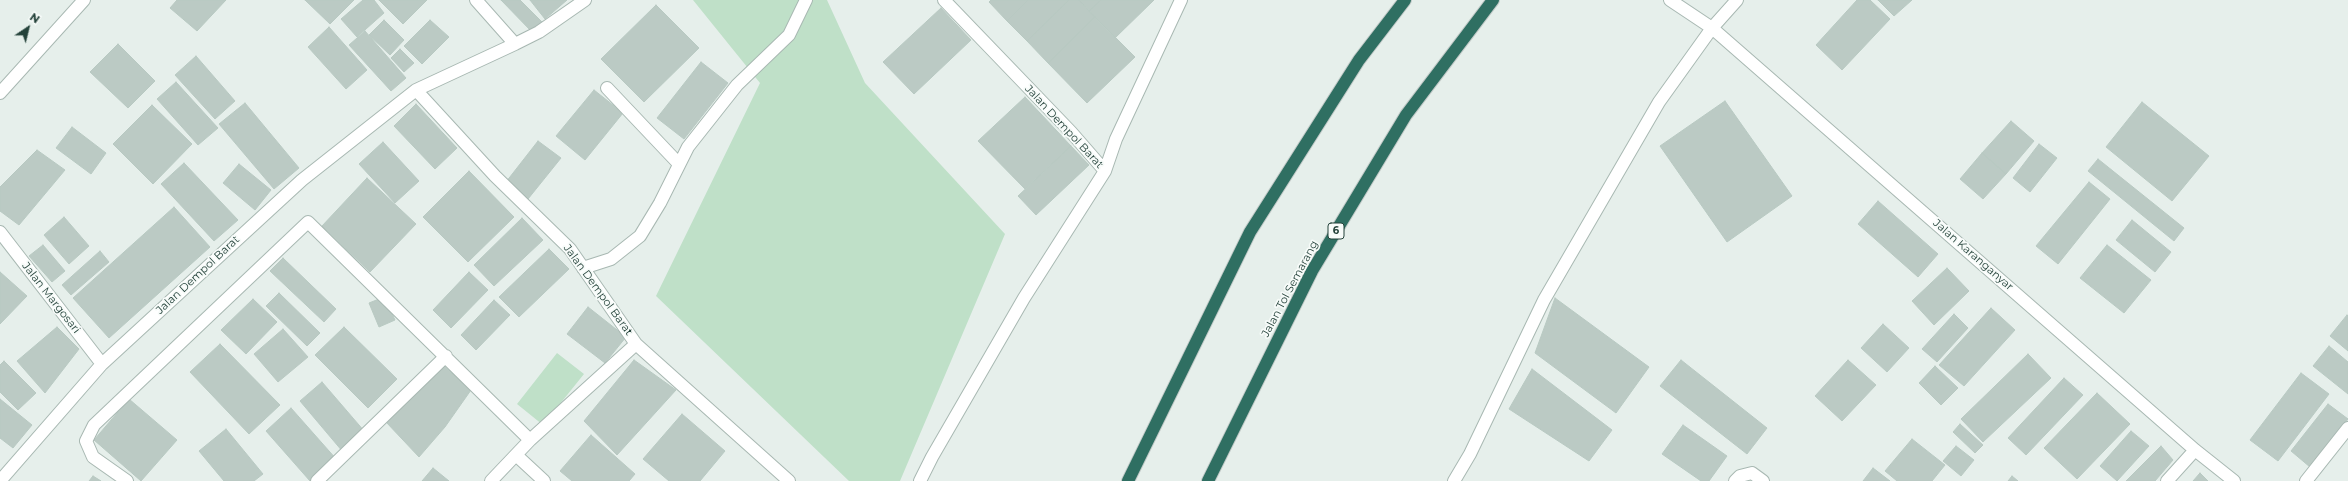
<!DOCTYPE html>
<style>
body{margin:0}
#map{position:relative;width:2348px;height:481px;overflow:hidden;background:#e6efeb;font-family:Montserrat,sans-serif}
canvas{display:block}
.north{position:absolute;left:8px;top:8px;width:40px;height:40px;-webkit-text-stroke:3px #f7fbf9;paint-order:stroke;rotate:35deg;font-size:11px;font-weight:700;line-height:16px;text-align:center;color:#24423a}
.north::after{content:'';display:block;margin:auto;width:14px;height:18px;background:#24423a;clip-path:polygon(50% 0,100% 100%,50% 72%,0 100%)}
</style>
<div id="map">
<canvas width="2348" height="481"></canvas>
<div class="north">N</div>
</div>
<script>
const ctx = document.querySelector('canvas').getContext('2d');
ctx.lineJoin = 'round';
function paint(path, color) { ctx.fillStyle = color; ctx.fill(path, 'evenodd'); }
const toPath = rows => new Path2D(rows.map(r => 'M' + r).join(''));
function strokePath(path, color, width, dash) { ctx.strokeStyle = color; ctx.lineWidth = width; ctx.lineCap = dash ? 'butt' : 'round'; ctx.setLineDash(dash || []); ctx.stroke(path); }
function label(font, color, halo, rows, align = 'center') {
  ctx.font = font + ' Montserrat,sans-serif'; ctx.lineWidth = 3.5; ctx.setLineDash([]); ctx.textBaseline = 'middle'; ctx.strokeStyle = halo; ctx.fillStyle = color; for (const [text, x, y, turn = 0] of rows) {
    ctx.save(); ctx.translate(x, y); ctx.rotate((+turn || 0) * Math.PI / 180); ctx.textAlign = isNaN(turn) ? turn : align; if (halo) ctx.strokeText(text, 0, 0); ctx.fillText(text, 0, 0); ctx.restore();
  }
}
paint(toPath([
 [693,0,827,0,865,83,1005,234,900,481,849,481,656,296,760,83],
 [557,353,584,374,543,425,517,404]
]), '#bfe0c8');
const building = toPath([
 [177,0,226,0,197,31,170,8,177,0],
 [305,0,354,0,330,24,305,0],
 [363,0,374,0,384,13,357,37,341,19,363,0],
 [379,0,427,0,403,24,379,0],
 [501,0,520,0,542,22,532,32,501,0],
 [530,0,567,0,545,19,530,0],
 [991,0,1028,0,1007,21,989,2,991,0],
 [1028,0,1069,0,1027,41,1007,21,1028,0],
 [1069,0,1079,0,1095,17,1048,63,1027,41,1069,0],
 [1079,0,1101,0,1089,11,1079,0],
 [1101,0,1154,0,1115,38,1089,11,1101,0],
 [1857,0,1870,0,1890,19,1842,70,1816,45,1857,0],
 [1878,0,1912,0,1894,16,1878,0],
 [656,5,699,48,644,102,601,59,656,5],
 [941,8,971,40,914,94,883,62,941,8],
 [1095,17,1135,57,1087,103,1048,63,1095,17],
 [384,20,404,40,390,55,369,35,384,20],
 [430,20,449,37,422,64,404,46,430,20],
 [329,27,367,70,346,89,308,47,329,27],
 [365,31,406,78,391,91,349,45,365,31],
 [118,44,155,81,128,108,90,72,118,44],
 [400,49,414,63,404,72,391,58,400,49],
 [196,56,235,101,215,119,175,75,196,56],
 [701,62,728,83,684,139,657,118,701,62],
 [176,82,218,128,198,145,157,99,176,82],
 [594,90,623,113,585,160,556,136,594,90],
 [1025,97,1071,146,1025,189,978,141,1025,97],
 [1725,101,1792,196,1727,242,1660,146,1725,101],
 [2142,102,2209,156,2172,201,2106,147,2142,102],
 [245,103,299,168,274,189,219,124,245,103],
 [416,104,457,148,435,169,394,126,416,104],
 [152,105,192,144,153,184,113,144,152,105],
 [2011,121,2034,141,2006,174,1982,153,2011,121],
 [72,127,106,153,91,174,56,148,72,127],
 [538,141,561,158,528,199,506,182,538,141],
 [383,142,419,181,395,203,359,164,383,142],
 [2039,144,2057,158,2030,192,2013,178,2039,144],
 [1071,146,1089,165,1036,215,1018,196,1071,146],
 [37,150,65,170,19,225,0,211,0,187,37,150],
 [1982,153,2006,174,1983,199,1960,179,1982,153],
 [2098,159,2184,228,2174,241,2088,171,2098,159],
 [184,163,238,220,214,241,161,184,184,163],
 [239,164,271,190,255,210,223,183,239,164],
 [469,171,514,217,468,262,423,217,469,171],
 [367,178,416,224,370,272,322,226,367,178],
 [2089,182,2110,199,2058,264,2036,246,2089,182],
 [1878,201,1938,254,1918,277,1858,224,1878,201],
 [174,207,210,247,109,338,73,298,174,207],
 [64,217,89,246,69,264,44,235,64,217],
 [522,218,543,240,494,286,474,265,522,218],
 [2132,220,2171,252,2155,272,2116,240,2132,220],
 [43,245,65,271,52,282,29,256,43,245],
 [2107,245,2151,280,2124,313,2080,278,2107,245],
 [549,249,569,269,519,317,499,297,549,249],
 [100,251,109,262,71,295,62,285,100,251],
 [283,258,336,309,324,322,270,271,283,258],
 [1947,268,1969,291,1934,325,1912,301,1947,268],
 [0,272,27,296,0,324,0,272],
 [469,272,488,290,451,328,433,310,469,272],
 [279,293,320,333,307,346,266,306,279,293],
 [384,297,395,320,379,327,369,303,384,297],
 [1555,298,1649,367,1616,413,1535,353,1555,298],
 [253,299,277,322,246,354,221,330,253,299],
 [494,300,510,315,476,350,461,335,494,300],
 [588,307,626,337,605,363,567,334,588,307],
 [1991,308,2015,330,1964,386,1939,365,1991,308],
 [1954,314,1968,328,1937,362,1922,349,1954,314],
 [2347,315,2348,316,2348,351,2330,336,2347,315],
 [1883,324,1909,348,1887,372,1861,348,1883,324],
 [57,327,79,349,45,393,17,361,57,327],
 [344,327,397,379,368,408,315,355,344,327],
 [283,329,308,357,278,382,254,354,283,329],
 [220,344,280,405,249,434,190,372,220,344],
 [2329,346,2348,362,2348,394,2313,366,2329,346],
 [2028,354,2051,378,1983,442,1961,419,2028,354],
 [634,360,676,390,617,455,584,421,634,360],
 [1681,360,1767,428,1747,454,1660,386,1681,360],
 [1848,360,1876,385,1842,421,1815,396,1848,360],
 [4,361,36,393,18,410,0,392,0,365,4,361],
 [444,366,471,390,445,427,419,457,386,422,444,366],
 [1935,366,1958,388,1941,405,1919,383,1935,366],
 [1532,369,1612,430,1589,461,1509,409,1532,369],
 [2301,373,2329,394,2278,461,2250,440,2301,373],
 [2064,378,2083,395,2026,455,2008,438,2064,378],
 [322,382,365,432,343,452,300,401,322,382],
 [2097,393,2130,424,2077,479,2044,448,2097,393],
 [0,399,32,425,13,448,0,438,0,399],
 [129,399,177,440,141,481,94,440,129,399],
 [2328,404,2348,419,2310,467,2291,451,2328,404],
 [291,408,337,460,313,481,310,481,266,431,291,408],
 [682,414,725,451,700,481,669,481,643,459,682,414],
 [1960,424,1983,445,1975,453,1953,432,1960,424],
 [1683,425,1727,456,1709,481,1701,481,1662,454,1683,425],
 [226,429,263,474,254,481,224,481,199,451,226,429],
 [2131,431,2149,446,2117,481,2100,466,2131,431],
 [591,435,635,474,629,481,572,481,560,471,591,435],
 [1912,439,1945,465,1932,481,1897,481,1885,471,1912,439],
 [1956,446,1974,460,1961,476,1943,461,1956,446],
 [2161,446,2173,460,2155,481,2126,481,2161,446],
 [433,468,449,481,422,481,433,468],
 [1873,468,1890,481,1863,481,1873,468],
 [2200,473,2208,481,2193,481,2200,473],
 [93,476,101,481,89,481,93,476],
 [2012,476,2018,481,2008,481,2012,476]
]);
paint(building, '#bbcac4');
strokePath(building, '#b8c9c2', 1);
const street = toPath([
 [944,0,1071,132,1105,171,1116,139,1181,0],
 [1670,0,1712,28,2195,450,2234,481],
 [515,44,539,32,585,0],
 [607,88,679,164],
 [416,90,495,176,570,249,636,344,789,481],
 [0,93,84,0],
 [0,232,102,364],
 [583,268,611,259,640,236,660,203,688,147,737,85,789,35,806,0],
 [516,455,544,481],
 [0,481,102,364,302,180,416,90,515,44,476,0],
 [127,481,93,457,86,441,94,425,308,222,530,440],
 [317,481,446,356],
 [491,481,530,440,636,344],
 [920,481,932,457,1024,298,1105,171],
 [1454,481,1470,454,1544,300,1659,102,1712,28,1737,0],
 [1735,481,1740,476,1752,473,1763,481],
 [2167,481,2195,450],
 [2306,481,2348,428]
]);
const highway = toPath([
 [1128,481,1250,232,1359,60,1405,0],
 [1208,481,1312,271,1406,115,1493,0]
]);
strokePath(street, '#a8b8b2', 14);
strokePath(highway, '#c2cac8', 14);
strokePath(street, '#fff', 12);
strokePath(highway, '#2f6f62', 12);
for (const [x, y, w] of [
 [1336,231,16]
]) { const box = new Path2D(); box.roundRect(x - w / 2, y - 8, w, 16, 3); ctx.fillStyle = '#f7fbf9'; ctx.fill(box); strokePath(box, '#24423a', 1); }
label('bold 10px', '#24423a', null, [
 ["6",1336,231]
]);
label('11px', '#24423a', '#f7fbf9', [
 ["Jalan Dempol Barat",1064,127,47],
 ["Jalan Karanganyar",1973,255,41],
 ["Jalan Dempol Barat",198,275,-43],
 ["Jalan Tol Semarang",1290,289,-62],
 ["Jalan Dempol Barat",598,290,54],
 ["Jalan Margosari",51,298,52]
]);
</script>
